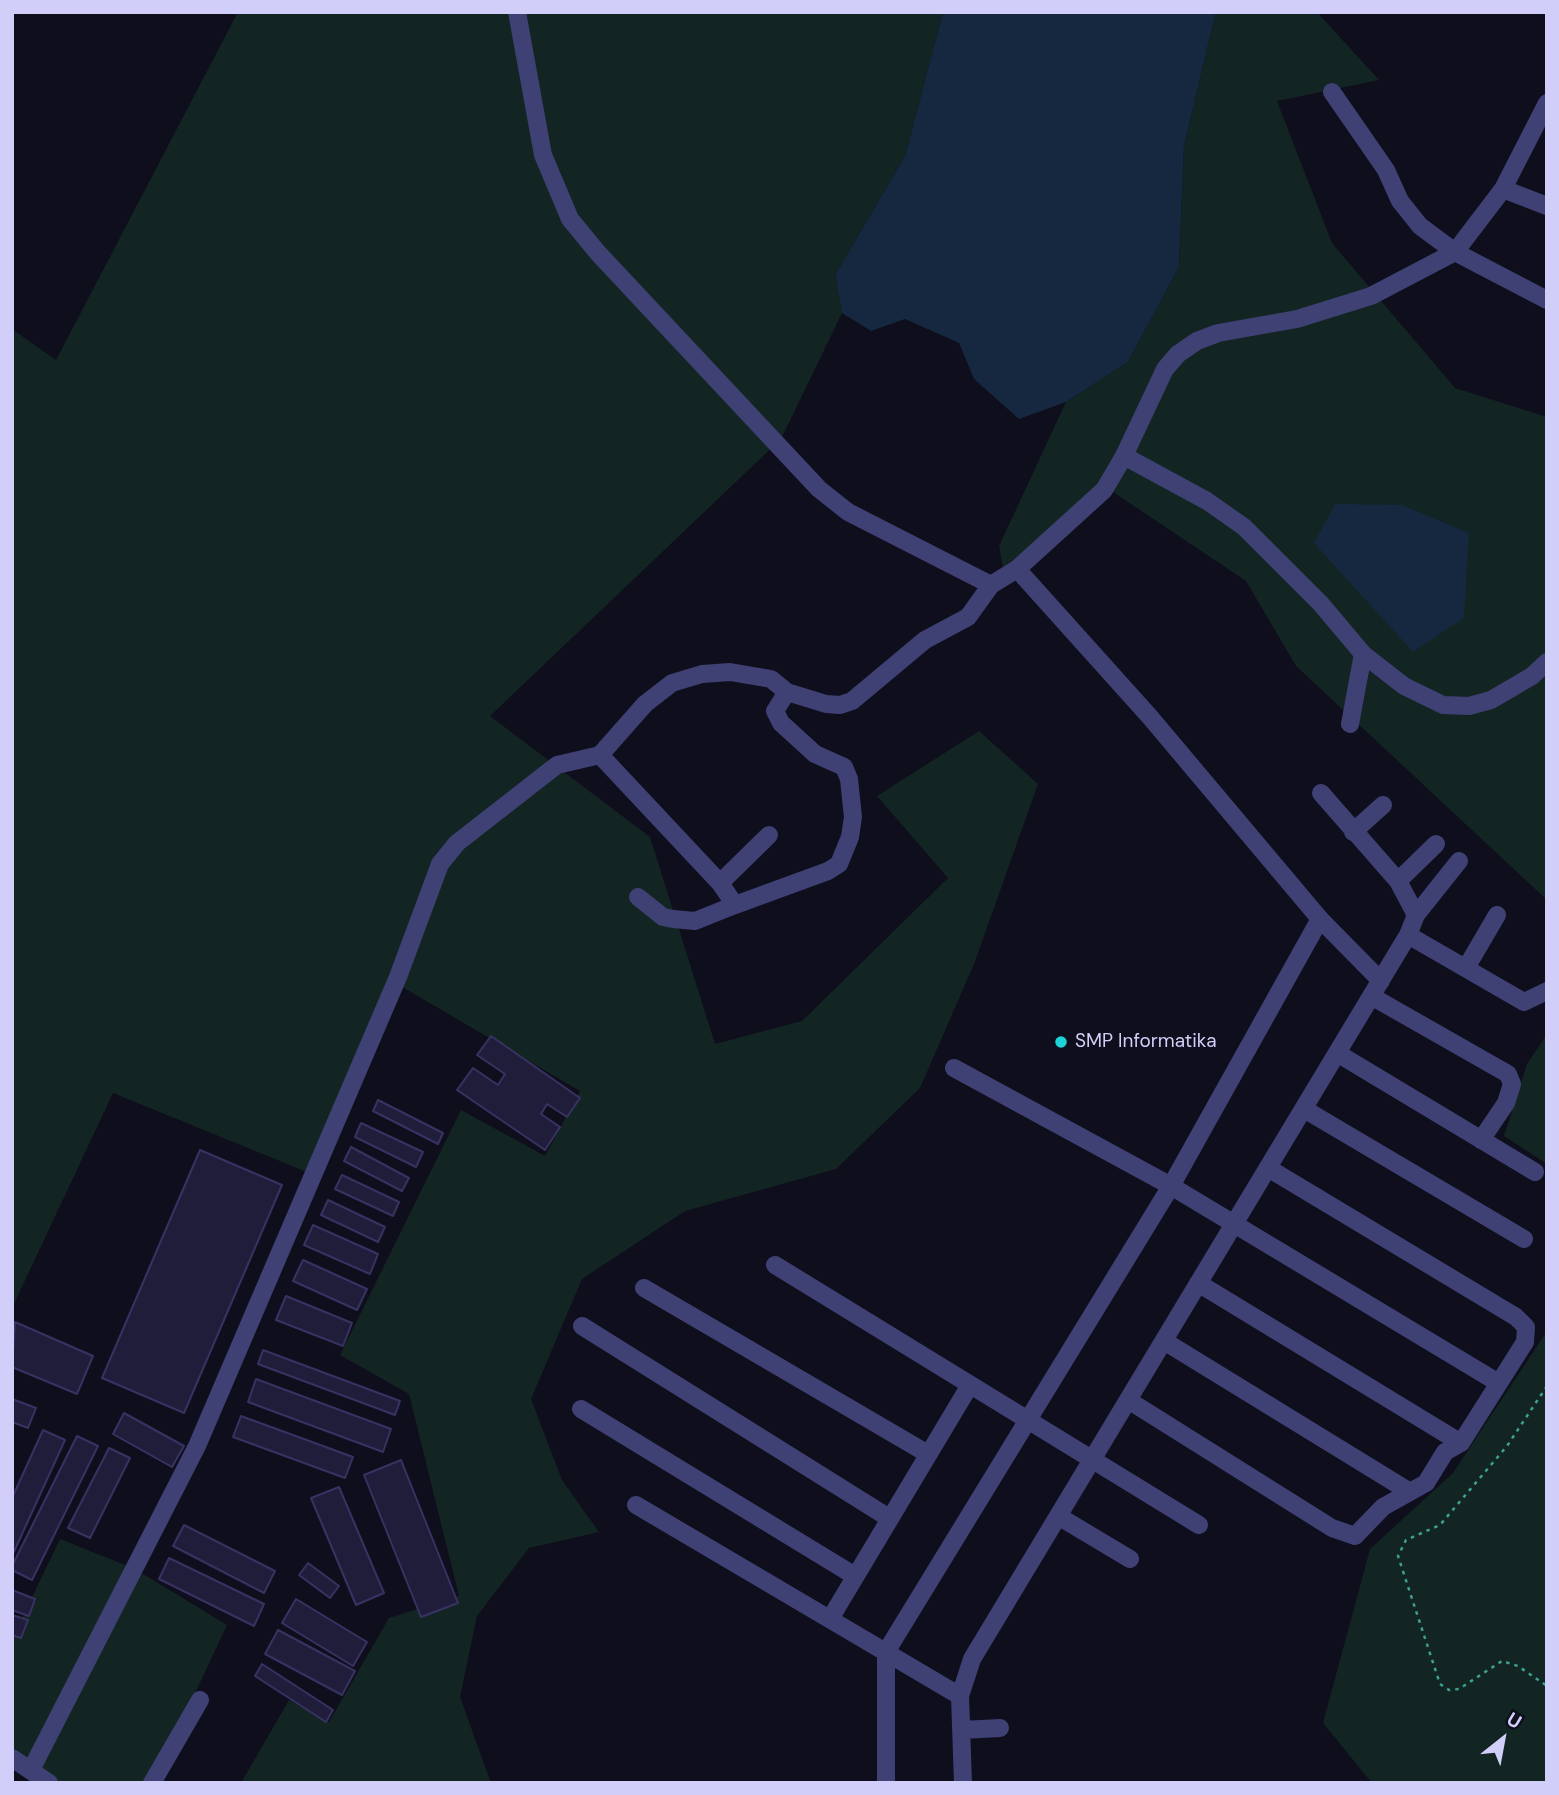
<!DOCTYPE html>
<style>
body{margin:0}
#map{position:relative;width:1559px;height:1795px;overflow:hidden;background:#0f0e1c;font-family:"DM Sans",sans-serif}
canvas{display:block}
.frame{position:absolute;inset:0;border:14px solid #d1cff9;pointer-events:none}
.north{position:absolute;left:1468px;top:1704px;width:70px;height:70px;-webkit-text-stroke:5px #0f0e1c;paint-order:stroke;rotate:31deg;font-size:19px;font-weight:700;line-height:28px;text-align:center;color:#d1cff9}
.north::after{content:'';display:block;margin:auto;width:24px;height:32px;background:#d1cff9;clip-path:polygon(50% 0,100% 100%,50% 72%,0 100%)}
</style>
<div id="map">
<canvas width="1559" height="1795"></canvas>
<div class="frame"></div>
<div class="north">U</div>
</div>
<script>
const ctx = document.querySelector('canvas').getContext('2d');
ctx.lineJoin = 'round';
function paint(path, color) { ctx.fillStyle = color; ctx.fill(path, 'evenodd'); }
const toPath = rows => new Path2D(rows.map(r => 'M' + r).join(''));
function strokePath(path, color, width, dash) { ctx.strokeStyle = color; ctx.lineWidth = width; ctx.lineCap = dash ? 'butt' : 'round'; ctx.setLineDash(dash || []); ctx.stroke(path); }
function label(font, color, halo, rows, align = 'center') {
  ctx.font = font + ' "DM Sans",sans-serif'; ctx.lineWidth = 6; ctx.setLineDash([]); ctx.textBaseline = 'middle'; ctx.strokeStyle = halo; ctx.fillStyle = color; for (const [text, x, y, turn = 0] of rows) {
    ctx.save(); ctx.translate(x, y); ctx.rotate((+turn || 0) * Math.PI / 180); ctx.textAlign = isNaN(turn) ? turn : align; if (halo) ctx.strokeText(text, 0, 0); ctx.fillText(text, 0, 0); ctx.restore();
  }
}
paint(toPath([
 [238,12,943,12,905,156,835,275,842,313,781,439,490,716,650,837,715,1044,802,1021,948,878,877,796,979,731,1038,784,974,964,920,1088,836,1169,685,1211,582,1279,531,1399,562,1480,599,1532,529,1548,477,1616,460,1697,491,1783,241,1783,289,1700,329,1722,389,1618,459,1596,409,1394,340,1355,461,1110,545,1156,580,1091,392,981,307,1172,113,1093,12,1308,12,329,56,360],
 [1216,12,1317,12,1379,80,1277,101,1332,243,1455,388,1547,417,1547,900,1296,666,1246,581,1113,492,1006,584,999,546,1066,402,1128,362,1179,267,1184,146],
 [1547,1034,1547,1164,1504,1136,1527,1064],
 [1547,1331,1547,1783,1372,1783,1323,1723,1370,1549,1453,1473],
 [60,1539,135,1569,227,1625,153,1783,36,1783,12,1767,12,1639]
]), '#122523');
paint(toPath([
 [943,12,1216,12,1184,146,1179,267,1128,362,1066,402,1019,419,974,379,959,343,905,319,871,331,842,313,835,275,905,156],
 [1335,504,1402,505,1469,533,1464,618,1413,652,1314,543]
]), '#15283f');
const building = toPath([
 [491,1036,580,1098,567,1117,547,1104,541,1114,560,1127,545,1150,457,1090,473,1068,498,1085,505,1074,477,1055,491,1036],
 [378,1100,443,1133,438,1144,373,1111,378,1100],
 [361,1123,423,1152,416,1167,355,1137,361,1123],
 [351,1147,409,1178,402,1191,344,1161,351,1147],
 [200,1150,282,1185,184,1413,102,1378,200,1150],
 [342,1175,399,1202,393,1216,335,1189,342,1175],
 [328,1200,385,1227,378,1242,321,1215,328,1200],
 [313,1225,378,1254,370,1274,304,1245,313,1225],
 [303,1260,367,1289,357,1310,293,1281,303,1260],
 [286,1296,352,1323,343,1346,276,1320,286,1296],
 [15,1322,93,1356,77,1394,12,1367,15,1322],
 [263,1350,400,1401,395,1415,258,1364,263,1350],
 [256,1379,391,1429,383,1452,248,1402,256,1379],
 [12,1399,36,1408,28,1428,12,1422,12,1399],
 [124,1413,184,1446,172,1467,113,1434,124,1413],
 [241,1416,353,1457,345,1478,233,1437,241,1416],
 [43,1430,65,1440,12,1556,12,1498,43,1430],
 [77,1436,98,1446,32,1580,12,1570,12,1566,77,1436],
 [109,1448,130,1458,90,1538,68,1528,109,1448],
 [401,1460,458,1603,421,1617,364,1475,401,1460],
 [339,1487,384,1593,356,1605,311,1498,339,1487],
 [184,1525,275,1571,264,1593,173,1546,184,1525],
 [169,1558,264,1604,254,1626,159,1579,169,1558],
 [308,1563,339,1586,330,1598,299,1575,308,1563],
 [12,1590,35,1599,29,1616,12,1610,12,1590],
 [296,1599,367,1642,353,1666,282,1623,296,1599],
 [12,1615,28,1620,21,1638,12,1635,12,1615],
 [278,1630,355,1671,342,1695,265,1654,278,1630],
 [262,1664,333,1710,326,1722,255,1676,262,1664]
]);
paint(building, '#201d3a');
strokePath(building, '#383263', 2);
strokePath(toPath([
 [1547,1386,1507,1446,1440,1525,1406,1540,1398,1556,1440,1684,1449,1690,1459,1689,1502,1661,1518,1666,1547,1686]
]), '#3ca092', 2.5, [3.5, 5]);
strokePath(toPath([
 [517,12,543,155,570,219,598,253,819,489,848,512,991,585],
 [1332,92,1386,170,1400,201,1420,226,1455,252,1547,300],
 [1503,189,1547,206],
 [1124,456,1207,501,1244,527,1321,604,1363,654,1404,686,1443,705,1469,706,1491,700,1532,676,1547,662],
 [1350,724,1363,654],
 [600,755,720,883,735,905,695,921,673,919,663,917,638,897],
 [1353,832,1383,805],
 [1398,881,1436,844],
 [720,883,769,835],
 [735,905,828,871,839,864,850,837,853,817,849,779,844,767,815,754,781,723,775,711,787,692],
 [1416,915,1459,861],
 [1320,919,1381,981],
 [1408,935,1524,1002,1547,991],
 [1466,968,1497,915],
 [1371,996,1508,1074,1512,1084,1506,1103,1481,1140],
 [1337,1053,1535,1172],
 [954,1068,1171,1186,1497,1382],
 [1304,1109,1524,1239],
 [775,1265,1199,1525],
 [1198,1283,1461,1443],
 [644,1288,928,1454],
 [582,1326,889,1518],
 [1164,1341,1410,1492],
 [1128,1400,1332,1528,1355,1536,1383,1507,1426,1483,1445,1452,1461,1443,1525,1342,1526,1327,1516,1317,1268,1168],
 [581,1409,855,1576],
 [636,1505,960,1696],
 [1058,1516,1130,1559],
 [830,1619,970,1385],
 [962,1730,1000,1728],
 [12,1758,49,1783],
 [31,1770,197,1446,398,977,440,864,457,843,557,765,600,755,645,704,672,683,702,674,730,672,771,679,787,692,826,704,840,705,852,701,925,640,968,617,991,585,1017,569,1104,490,1124,456,1165,369,1178,354,1197,341,1218,333,1297,319,1371,296,1455,252,1503,189,1547,103],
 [152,1783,200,1700],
 [886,1783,886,1652,1171,1186,1320,919,1150,717,1017,569],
 [963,1783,960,1696,972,1659,1408,935,1416,915,1398,881,1321,793]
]), '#3f4175', 18);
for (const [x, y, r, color] of [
 [1061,1042,7,"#1dd3d7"]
]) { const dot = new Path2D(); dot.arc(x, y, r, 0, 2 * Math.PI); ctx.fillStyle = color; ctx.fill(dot); strokePath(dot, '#0f0e1c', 2.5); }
label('19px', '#d1cff9', '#0f0e1c', [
 ["SMP Informatika",1075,1042]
], 'left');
</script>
